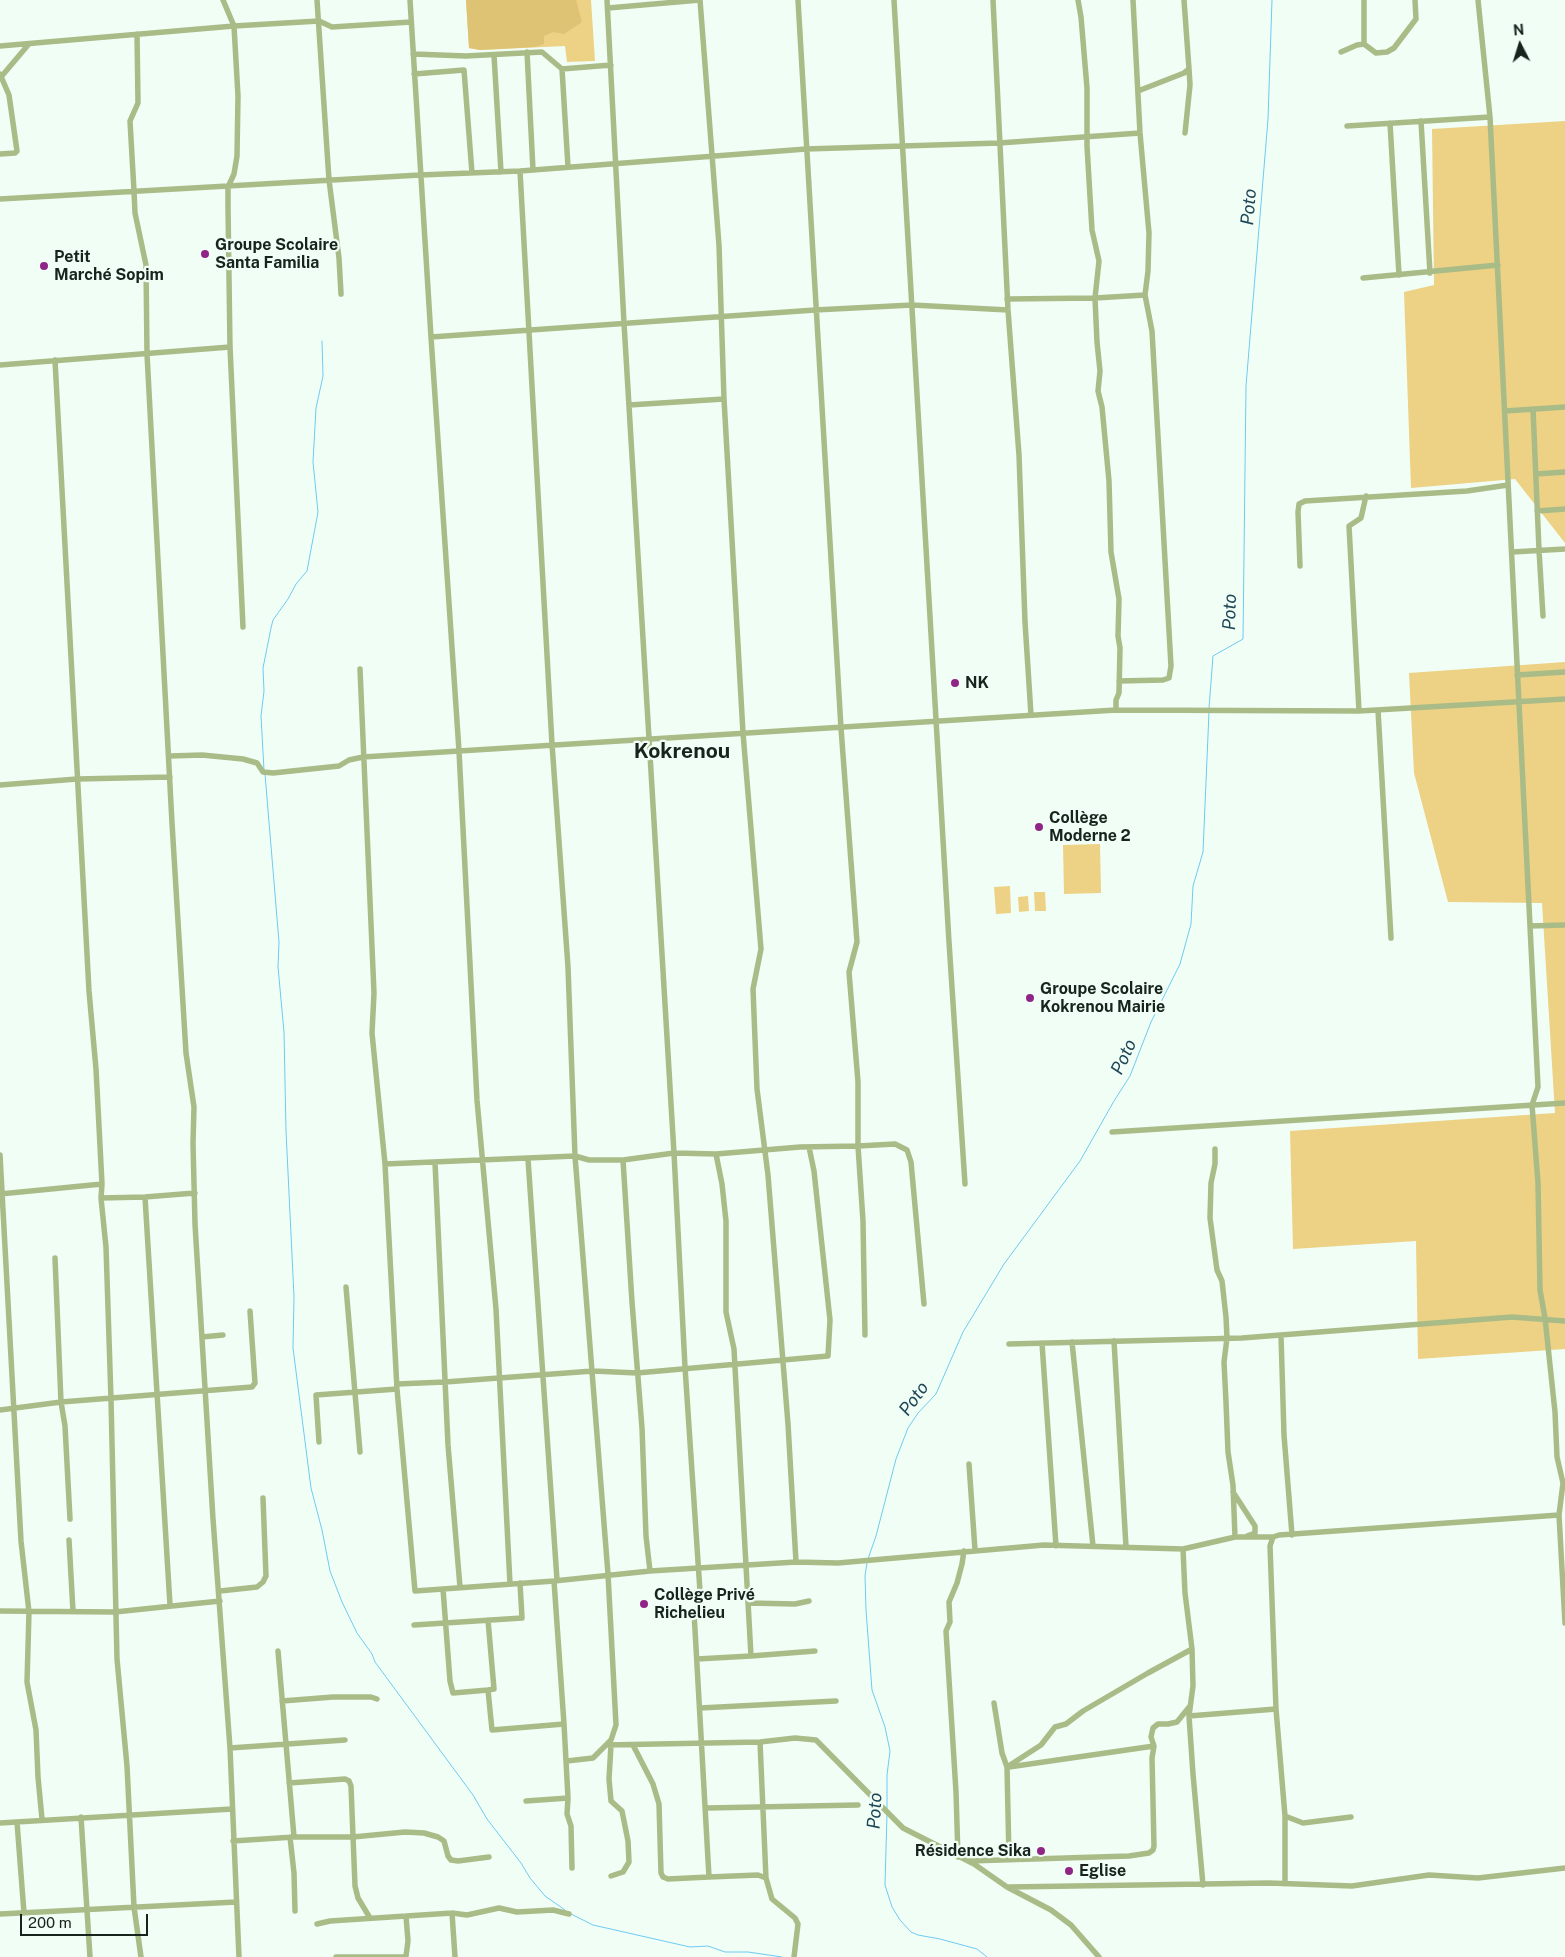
<!DOCTYPE html>
<meta charset="utf-8">
<style>
body{margin:0}
#map{position:relative;width:1565px;height:1957px;overflow:hidden;background:#f1fef6;font-family:"Public Sans",sans-serif}
canvas{display:block}
.north{position:absolute;left:1495px;top:20px;width:50px;height:50px;-webkit-text-stroke:4px #f1fef6;paint-order:stroke;rotate:355deg;font-size:14px;font-weight:700;line-height:20px;text-align:center;color:#17241d}
.north::after{content:'';display:block;margin:auto;width:18px;height:22px;background:#17241d;clip-path:polygon(50% 0,100% 100%,50% 72%,0 100%)}
.scale{position:absolute;left:20px;top:1914px;width:128px;height:22px;box-sizing:border-box;border:2px solid #17241d;border-top:0;padding-left:6px;font-size:15px;line-height:18px;white-space:nowrap;color:#17241d;-webkit-text-stroke:4px #f1fef6;paint-order:stroke}
</style>
<div id="map">
<canvas width="1565" height="1957"></canvas>
<div class="north">N</div>
<div class="scale">200 m</div>
</div>
<script>
const ctx = document.querySelector('canvas').getContext('2d');
ctx.lineJoin = 'round';
function paint(path, color) { ctx.fillStyle = color; ctx.fill(path, 'evenodd'); }
const toPath = rows => new Path2D(rows.map(r => 'M' + r).join(''));
function strokePath(path, color, width, dash) { ctx.strokeStyle = color; ctx.lineWidth = width; ctx.lineCap = dash ? 'butt' : 'round'; ctx.setLineDash(dash || []); ctx.stroke(path); }
function label(font, color, halo, rows, align = 'center') {
  ctx.font = font + ' "Public Sans",sans-serif'; ctx.lineWidth = 4.5; ctx.setLineDash([]); ctx.textBaseline = 'middle'; ctx.strokeStyle = halo; ctx.fillStyle = color; for (const [text, x, y, turn = 0] of rows) {
    ctx.save(); ctx.translate(x, y); ctx.rotate((+turn || 0) * Math.PI / 180); ctx.textAlign = isNaN(turn) ? turn : align; if (halo) ctx.strokeText(text, 0, 0); ctx.fillText(text, 0, 0); ctx.restore();
  }
}
paint(toPath([
 [466,0,591,0,595,61,567,62,565,46,480,50,469,48],
 [1565,121,1565,543,1515,479,1411,488,1404,292,1434,285,1432,129],
 [1565,662,1565,1349,1418,1359,1416,1241,1293,1249,1290,1131,1555,1113,1542,903,1448,902,1414,773,1409,673],
 [1100,844,1101,893,1064,894,1063,845],
 [1010,886,1011,913,996,914,994,887],
 [1034,892,1045,892,1046,911,1035,911],
 [1028,896,1029,911,1019,912,1018,897]
]), '#edd184');
paint(toPath([
 [466,0,576,0,582,22,564,34,553,32,544,36,544,44,535,47,480,50,469,48]
]), '#dfc374');
strokePath(toPath([
 [1209,708,1213,656,1243,639,1246,386,1268,119,1272,0],
 [264,770,261,716,264,691,263,668,271,628,273,620,288,599,296,584,307,571,318,512,313,462,316,408,323,376,322,341],
 [265,774,279,942,278,967,284,1032,286,1131,294,1297,293,1348,311,1488,322,1530,330,1571,342,1602,357,1633,372,1654,375,1662,473,1795,487,1819,521,1863,530,1878,545,1896,565,1910],
 [868,1559,876,1536,896,1459,908,1428,918,1413,936,1394,963,1332,1004,1264,1080,1161,1114,1101,1130,1076,1151,1022,1180,964,1191,924,1193,886,1203,852,1209,712],
 [867,1563,865,1576,866,1610,872,1690,885,1727,890,1751,887,1775,887,1808],
 [887,1814,885,1885,892,1907,900,1920,911,1932,918,1935,940,1939,977,1949,987,1957],
 [571,1914,593,1925,690,1947,708,1946,725,1952,748,1952,782,1957]
]), '#6ecaf1', 1);
strokePath(toPath([
 [223,0,234,26,238,96,237,156,234,174,228,187,228,207,230,347,243,627],
 [317,0,329,180,339,258,341,294],
 [410,0,431,337,459,751,477,1100,496,1309,510,1584],
 [607,0,624,323,674,1153,685,1367,701,1606,694,1612,709,1877,758,1875,766,1878],
 [700,0,719,245,724,399,743,733,761,949,753,989,757,1089,768,1175,788,1424,796,1562],
 [798,0,841,728,857,942,849,972,858,1082,858,1146,863,1221,865,1335],
 [894,0,949,942,965,1184],
 [993,0,1008,310,1019,455,1025,622,1031,715],
 [1078,0,1081,17,1087,88,1087,146,1092,230,1099,261,1095,298,1097,342,1100,371,1098,391,1102,407,1109,481,1111,552,1119,599,1118,636,1120,648,1119,693,1116,700,1116,710],
 [1478,0,1490,117,1530,926,1538,1087,1532,1105,1538,1183,1540,1290,1545,1318,1555,1412,1557,1457,1563,1483,1559,1515,1565,1623],
 [608,8,700,0],
 [137,34,138,103,130,121,134,191,135,213,146,265,147,354,172,823,186,1053,194,1107,193,1143,195,1224,213,1519,230,1748,239,1957],
 [1364,44,1364,0],
 [0,46,234,26,319,21,332,27,411,22],
 [527,52,533,170],
 [1341,52,1357,45,1364,44,1376,53,1387,52,1394,48,1416,19,1415,0],
 [413,54,466,56,542,52,562,69,611,65],
 [494,55,501,172],
 [562,69,568,167],
 [0,74,9,95,17,151,15,153,0,154],
 [414,74,464,70,472,173],
 [1,77,28,45],
 [1138,91,1184,73,1189,69,1184,0],
 [1421,121,1430,273],
 [1390,123,1399,275],
 [1347,126,1490,117],
 [1185,133,1190,85,1189,69],
 [520,171,552,744,568,967,575,1156,608,1574,616,1725,611,1740,593,1758,567,1761],
 [0,199,420,175,520,171,806,149,999,143,1140,133],
 [1363,278,1498,265],
 [1007,299,1095,298,1145,295],
 [431,337,815,310,912,305,1008,310],
 [55,360,89,991,96,1069,102,1184,101,1198,145,1197,195,1193],
 [0,365,230,347],
 [629,405,724,399],
 [1533,409,1539,550,1543,616],
 [1505,411,1565,407],
 [1536,474,1565,472],
 [1537,511,1565,509],
 [1512,552,1565,549],
 [1300,566,1298,512,1299,504,1305,501,1467,491,1508,485],
 [360,669,374,993,372,1033,385,1164,397,1389,415,1591,554,1581,650,1571,796,1562,838,1563,1044,1545,1183,1549,1235,1537,1273,1537,1279,1535,1559,1515],
 [1517,675,1565,672],
 [1119,681,1163,680,1169,678,1171,666,1152,331,1145,295,1148,271,1149,233,1140,133,1133,0],
 [1378,710,1391,938],
 [1359,711,1349,526,1361,518,1366,496],
 [170,756,202,755,243,759,257,763,263,772,273,773,339,766,349,760,363,757,1116,710,1359,711,1565,699],
 [0,785,77,779,170,777],
 [1530,926,1565,925],
 [1112,1132,1565,1103],
 [1215,1149,1215,1164,1211,1183,1210,1218,1217,1270,1222,1281,1226,1317,1227,1338,1224,1362,1226,1402,1228,1452,1233,1485,1235,1537],
 [0,1155,21,1541,29,1612,27,1682,36,1730,38,1777,42,1819],
 [528,1159,557,1580],
 [623,1160,632,1302,642,1428,646,1536,650,1571],
 [435,1162,448,1445,460,1587],
 [385,1164,575,1156,589,1160,623,1160,674,1153,716,1154,800,1147,858,1146,895,1144,907,1150,911,1162,924,1304],
 [0,1194,102,1184],
 [145,1197,170,1605],
 [101,1198,106,1247,111,1399,117,1659,127,1766,134,1907,141,1957],
 [55,1258,61,1402,65,1426,70,1519],
 [346,1287,360,1452],
 [1281,1335,1284,1435,1292,1535],
 [202,1337,223,1335],
 [1114,1341,1126,1547],
 [1072,1342,1093,1546],
 [1042,1343,1056,1546],
 [1009,1344,1242,1338,1512,1317,1565,1321],
 [397,1384,445,1382,593,1371,637,1373,828,1356,830,1320,814,1171,809,1147],
 [0,1410,61,1402,252,1387,255,1383,250,1311],
 [319,1442,316,1395,397,1389],
 [969,1464,975,1550],
 [1233,1492,1255,1526,1255,1533,1247,1536],
 [1273,1537,1270,1546,1276,1709],
 [69,1540,73,1611],
 [1183,1549,1185,1593,1192,1649,1193,1686,1189,1716,1193,1774,1203,1885],
 [554,1581,564,1724],
 [443,1589,450,1681,453,1693,488,1690],
 [220,1591,257,1587,263,1582,266,1576,263,1498],
 [748,1603,795,1604,809,1601],
 [0,1611,115,1612,220,1601],
 [488,1620,494,1689,488,1690,492,1730,564,1724,568,1798,526,1801],
 [414,1625,522,1618,520,1583],
 [278,1651,294,1837],
 [751,1656,815,1651],
 [697,1659,751,1656,734,1349,726,1312,726,1221,722,1184,716,1154],
 [282,1701,333,1697,371,1697,377,1699],
 [994,1703,1002,1753,1007,1767,1009,1859],
 [700,1708,836,1701],
 [1189,1716,1276,1709,1285,1816,1285,1884],
 [760,1742,766,1878,772,1899,795,1918,798,1924,794,1957],
 [606,1745,760,1742,795,1738,816,1740,903,1828,974,1864,1007,1887,1051,1910,1071,1925,1099,1957],
 [633,1745,653,1784,659,1804,661,1873,663,1877,668,1879,709,1877],
 [230,1748,345,1740],
 [1007,1767,1041,1745,1055,1727,1066,1724,1083,1711,1148,1673,1192,1649],
 [1009,1767,1154,1746],
 [289,1783,345,1779,349,1781,351,1786,355,1886,358,1898,370,1918],
 [568,1798,567,1814,571,1826,572,1868],
 [707,1808,858,1805],
 [1285,1816,1303,1823,1351,1817],
 [81,1817,90,1957],
 [17,1822,24,1913],
 [0,1823,232,1809],
 [290,1837,294,1873,295,1911],
 [233,1841,294,1837,353,1837,405,1832,424,1833,438,1837,444,1841,448,1856,451,1860,458,1861,489,1857],
 [958,1857,956,1792,946,1631,950,1622,949,1602,957,1583,962,1564,964,1551],
 [969,1861,1129,1856,1149,1853,1153,1850,1154,1846,1152,1758,1154,1746,1151,1737,1153,1728,1158,1724,1168,1724,1177,1722,1190,1706],
 [611,1876,623,1872,629,1862,628,1841,622,1811,611,1801,609,1779,611,1745],
 [1009,1887,1269,1883,1352,1886,1429,1875,1478,1878,1565,1868],
 [452,1913,455,1957],
 [0,1914,236,1902],
 [317,1924,330,1921,452,1913,467,1915,499,1908,517,1912,553,1910,569,1914],
 [406,1956,408,1941,406,1916],
 [336,1957,406,1957]
]), '#a9bc88', 5.5);
for (const [x, y, r, color] of [
 [205,254,5,"#902588"],
 [44,266,5,"#902588"],
 [955,683,5,"#902588"],
 [1039,827,5,"#902588"],
 [1030,998,5,"#902588"],
 [644,1604,5,"#902588"],
 [1041,1851,5,"#902588"],
 [1069,1871,5,"#902588"]
]) { const dot = new Path2D(); dot.arc(x, y, r, 0, 2 * Math.PI); ctx.fillStyle = color; ctx.fill(dot); strokePath(dot, '#f1fef6', 2); }
label('bold 16px', '#17241d', '#f1fef6', [
 ["Groupe Scolaire",215,245],
 ["Santa Familia",215,263],
 ["Petit",54,257],
 ["Marché Sopim",54,275],
 ["NK",965,683],
 ["Collège",1049,818],
 ["Moderne 2",1049,836],
 ["Groupe Scolaire",1040,989],
 ["Kokrenou Mairie",1040,1007],
 ["Collège Privé",654,1595],
 ["Richelieu",654,1613],
 ["Résidence Sika",1031,1851,"right"],
 ["Eglise",1079,1871]
], 'left');
label('italic 18px', '#1f4758', '#f1fef6', [
 ["Poto",1249,207,-85],
 ["Poto",1230,612,-88],
 ["Poto",1124,1057,-65],
 ["Poto",914,1399,-54],
 ["Poto",875,1811,-87]
]);
label('bold 21px', '#17241d', '#f1fef6', [
 ["Kokrenou",682,752]
]);
</script>
